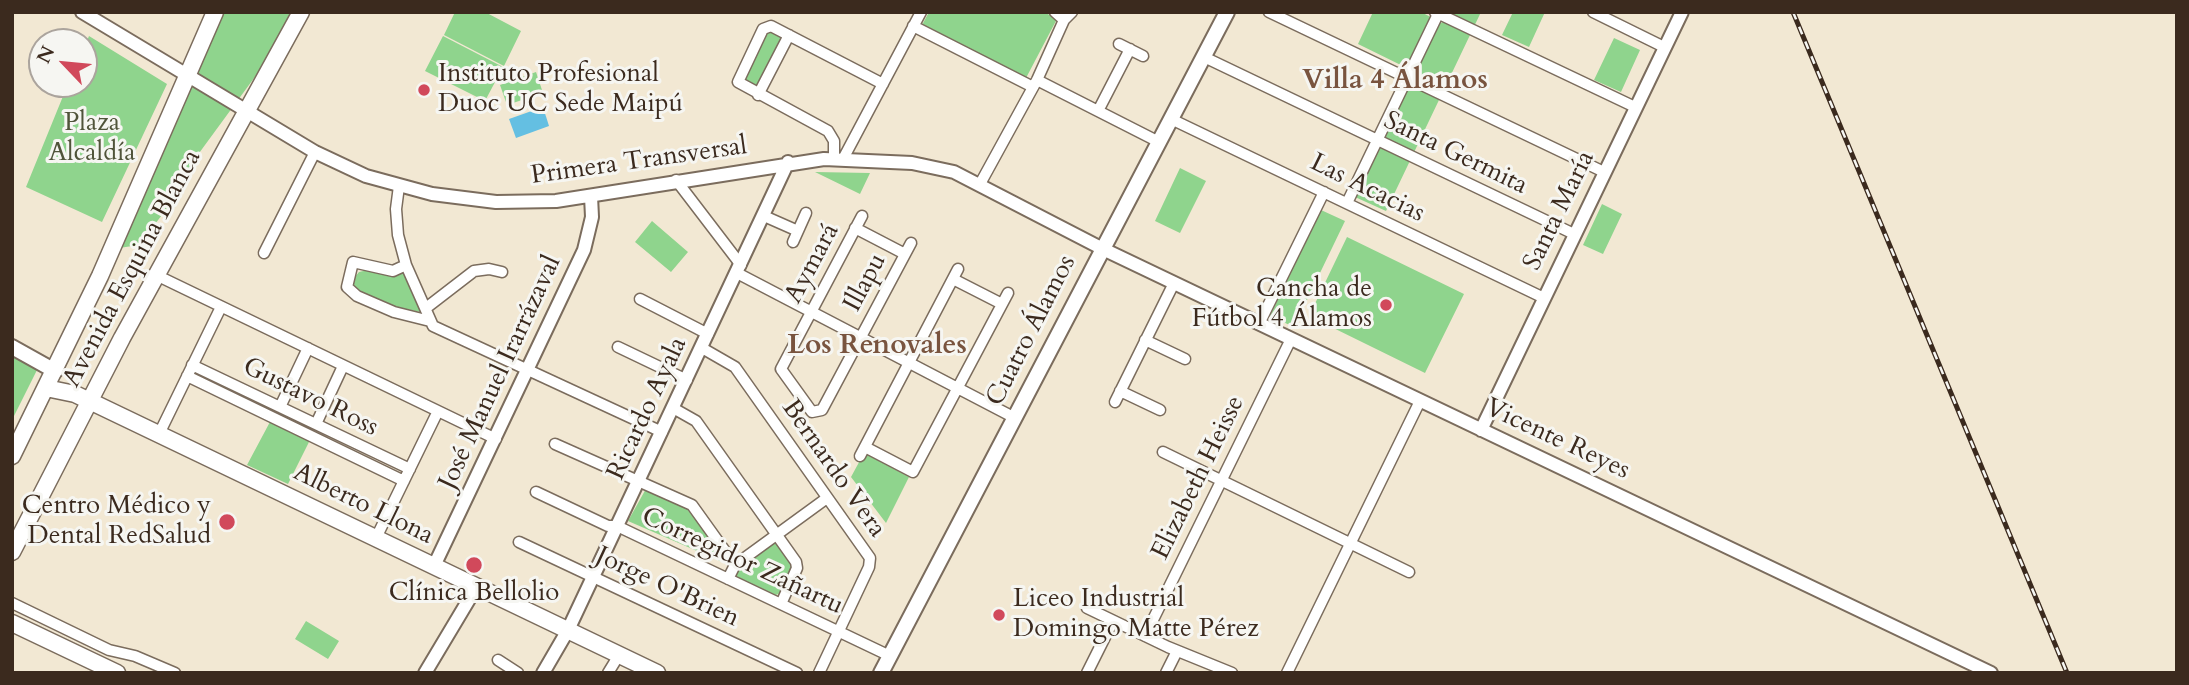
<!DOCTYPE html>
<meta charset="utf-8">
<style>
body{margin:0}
#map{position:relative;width:2189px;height:685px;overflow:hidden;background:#f2e8d3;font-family:Cardo,serif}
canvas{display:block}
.frame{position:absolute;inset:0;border:14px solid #3b2a1e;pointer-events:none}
.north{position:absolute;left:28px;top:28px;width:70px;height:70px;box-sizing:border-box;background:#f6f6f2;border:2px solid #aba49d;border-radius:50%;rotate:296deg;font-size:19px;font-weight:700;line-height:28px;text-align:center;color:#3b2a1e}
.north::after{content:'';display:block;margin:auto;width:24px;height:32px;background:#d1495b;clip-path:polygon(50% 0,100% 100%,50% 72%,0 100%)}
</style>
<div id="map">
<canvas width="2189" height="685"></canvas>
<div class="frame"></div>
<div class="north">N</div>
</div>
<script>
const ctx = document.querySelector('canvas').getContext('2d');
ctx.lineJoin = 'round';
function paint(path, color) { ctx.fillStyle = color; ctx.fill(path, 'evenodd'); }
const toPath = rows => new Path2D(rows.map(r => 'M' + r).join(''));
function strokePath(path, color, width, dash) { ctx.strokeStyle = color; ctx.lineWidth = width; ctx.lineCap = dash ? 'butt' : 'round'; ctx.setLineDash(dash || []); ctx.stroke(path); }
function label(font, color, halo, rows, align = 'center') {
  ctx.font = font + ' Cardo,serif'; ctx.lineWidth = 6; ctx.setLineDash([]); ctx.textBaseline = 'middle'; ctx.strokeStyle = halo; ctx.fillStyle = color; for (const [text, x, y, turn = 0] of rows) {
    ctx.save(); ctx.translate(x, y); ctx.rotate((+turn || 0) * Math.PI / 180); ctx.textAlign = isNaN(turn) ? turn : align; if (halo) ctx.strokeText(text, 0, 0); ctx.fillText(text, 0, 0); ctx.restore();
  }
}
paint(toPath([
 [221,12,294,12,268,59,194,160,165,211,139,245,119,248],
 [455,12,485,12,521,31,504,66,444,35],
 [929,12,1044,12,1057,19,1026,78,922,25],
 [1373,12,1421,12,1442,23,1447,12,1481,12,1386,211,1355,197,1415,72,1358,44],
 [1513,12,1545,12,1529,47,1502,35],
 [768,28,784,36,759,87,741,83],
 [89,36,167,84,102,222,26,187,68,84,84,84,84,48],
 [443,36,503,67,485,101,425,71],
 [1614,38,1640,50,1621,92,1594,80],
 [536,72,543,93,507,105,500,85],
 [1180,168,1206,181,1180,233,1155,221],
 [815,172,870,173,860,194],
 [1602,204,1622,214,1603,254,1583,245],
 [1321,210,1345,221,1294,327,1270,316],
 [652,221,688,252,671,272,635,242],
 [1347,237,1464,294,1425,373,1309,316],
 [368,270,393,276,407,272,425,313,396,307,359,291,352,285,354,278,359,272],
 [12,354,38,368,12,420],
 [271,420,310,440,288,484,247,465],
 [864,453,909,477,886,523,851,477],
 [647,487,687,509,729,559,727,564,628,521],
 [776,540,793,566,780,593,776,595,737,577,737,573,743,564],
 [306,621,339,641,328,659,295,639]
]), '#8fd48d');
paint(toPath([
 [543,107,549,126,516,138,509,119]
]), '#64bfe2');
const minor = toPath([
 [1055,12,1064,20],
 [1269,12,1604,172],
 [1435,12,1635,107],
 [1593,12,1664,47],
 [913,26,1033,87],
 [1119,44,1143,56],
 [1204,57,1574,234],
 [1037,80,1159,142],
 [758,95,789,35],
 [1098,111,1130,49],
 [1171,119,1544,298],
 [834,159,834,141,828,131,738,82,763,29,771,26,883,84],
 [843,159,921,12],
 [676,180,741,265],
 [980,184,1037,80,1064,20,1072,12],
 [399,186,396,209,398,235,406,265,433,326,662,432],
 [1347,203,1439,12],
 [764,216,798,231],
 [862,216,781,369,812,412,822,410,911,243],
 [855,228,905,254],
 [793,242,806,213],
 [264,253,315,152],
 [406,265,393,271,353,262,347,287,357,296,394,312,430,321],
 [737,273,1015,418],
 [156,275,496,439],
 [953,279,1002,304],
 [640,299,708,334],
 [426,308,474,271,489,269,502,272],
 [1259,324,1324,192],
 [1145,340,1185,359],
 [618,347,687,380],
 [702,348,735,367,870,558,869,567,819,673],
 [192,365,410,469],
 [187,376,404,481],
 [1120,391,1160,410],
 [1115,402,1174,283],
 [280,407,308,348],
 [673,408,696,421,796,562,797,568,781,604],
 [316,424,343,366],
 [159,434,221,307],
 [555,444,692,505,735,565,728,579],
 [865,447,913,472,1008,293],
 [1163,452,1409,572],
 [860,456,958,269],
 [536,492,608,526,617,526,890,656],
 [376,538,438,411],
 [519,542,797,673],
 [735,565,827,498],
 [12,603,109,650,135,656,175,673],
 [1087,608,1168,647,1232,673],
 [1145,636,1291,339],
 [498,660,518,673],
 [608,673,619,655],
 [1087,673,1113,621],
 [1166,673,1177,651],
 [1287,673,1420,401]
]);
const tertiary = toPath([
 [82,12,315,152,366,176,432,194,496,202,556,201,824,159,912,163,954,172,1103,249,1991,673],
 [1481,430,1682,12],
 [434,566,584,250,592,217,591,196],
 [425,673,477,586],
 [543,673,568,630,788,162]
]);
const secondary = toPath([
 [12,347,55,371],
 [881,673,1227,12]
]);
const primary = toPath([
 [46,388,75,394,657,673],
 [12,456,100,276,215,12],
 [12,552,122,338,301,12],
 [12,623,117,673]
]);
strokePath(minor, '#7b6c5d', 13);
strokePath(tertiary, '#7b6c5d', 16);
strokePath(secondary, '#7b6c5d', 18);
strokePath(primary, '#7b6c5d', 19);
strokePath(minor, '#fff', 10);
strokePath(tertiary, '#fff', 12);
strokePath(secondary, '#fff', 14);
strokePath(primary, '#fff', 16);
const rail = toPath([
 [1793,12,2067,673]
]);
strokePath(rail, '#3b2a1e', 5);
strokePath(rail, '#f6f6f2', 2.5, [8]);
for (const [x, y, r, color] of [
 [424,90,7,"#d1495b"],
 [1386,305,7,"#d1495b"],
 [227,522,9,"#d1495b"],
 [474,565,9,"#d1495b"],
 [999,615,7,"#d1495b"]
]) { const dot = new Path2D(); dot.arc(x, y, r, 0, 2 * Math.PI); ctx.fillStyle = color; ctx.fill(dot); strokePath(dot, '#f6f6f2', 2.5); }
label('26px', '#3b2a1e', '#f6f6f2', [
 ["Instituto Profesional",438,75],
 ["Duoc UC Sede Maipú",438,105],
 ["Cancha de",1372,290,"right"],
 ["Fútbol 4 Álamos",1372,320,"right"],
 ["Centro Médico y",211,507,"right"],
 ["Dental RedSalud",211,537,"right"],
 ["Clínica Bellolio",474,594,"center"],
 ["Liceo Industrial",1013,600],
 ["Domingo Matte Pérez",1013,630]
], 'left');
label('26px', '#50543a', '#f6f6f2', [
 ["Plaza",92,124],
 ["Alcaldía",92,154]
]);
label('26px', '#3b2a1e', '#f6f6f2', [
 ["Santa Germita",1455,154,26],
 ["Primera Transversal",639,162,-8],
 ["Las Acacias",1367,189,26],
 ["Santa María",1560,211,-64],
 ["Aymará",813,264,-62],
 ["Avenida Esquina Blanca",133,269,-62],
 ["Illapu",866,283,-62],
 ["Cuatro Álamos",1032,331,-63],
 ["José Manuel Irarrázaval",501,373,-65],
 ["Gustavo Ross",310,398,26],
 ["Ricardo Ayala",648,409,-65],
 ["Vicente Reyes",1557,440,25],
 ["Bernardo Vera",833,469,55],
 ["Elizabeth Heisse",1199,478,-64],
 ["Alberto Llona",363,505,26],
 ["Corregidor Zañartu",742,562,25],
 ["Jorge O'Brien",667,588,25]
]);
label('bold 28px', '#79543f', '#f6f6f2', [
 ["Villa 4 Álamos",1395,82],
 ["Los Renovales",877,347]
]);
</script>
